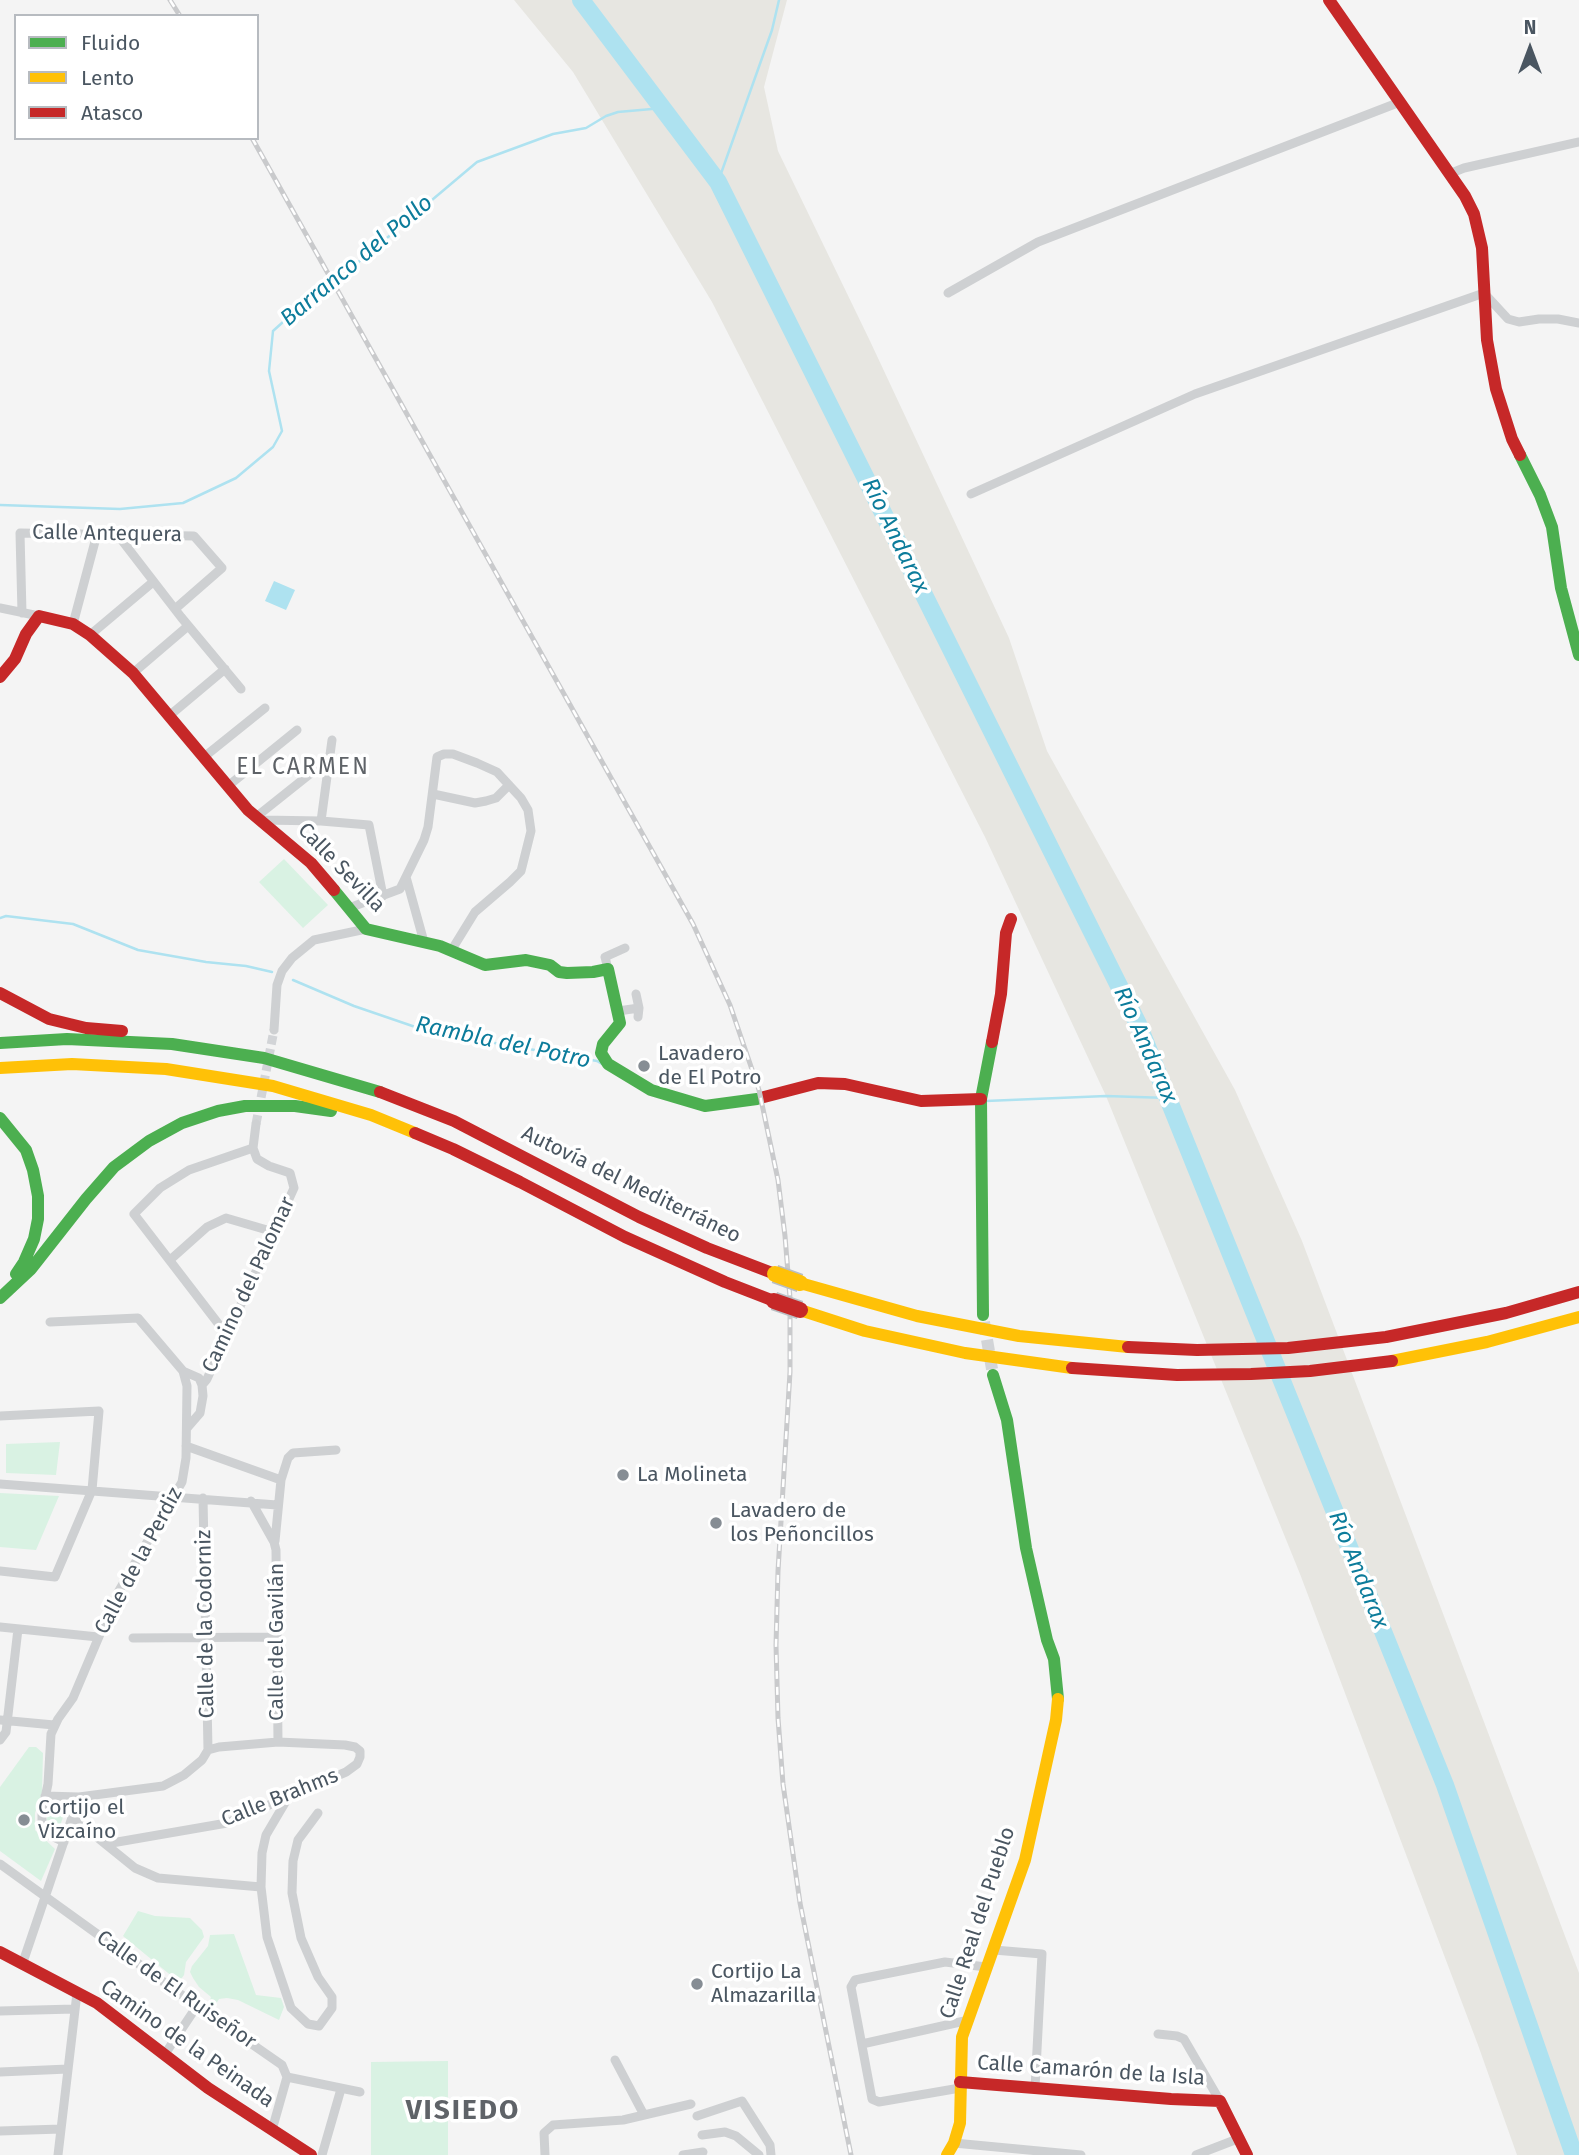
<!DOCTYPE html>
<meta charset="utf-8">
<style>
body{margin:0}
#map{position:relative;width:1579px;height:2155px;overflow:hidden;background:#f4f4f4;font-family:"Fira Sans",sans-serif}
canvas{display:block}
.legend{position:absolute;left:14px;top:14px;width:245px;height:126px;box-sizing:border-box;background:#fff;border:2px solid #b7bbc0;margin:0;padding:9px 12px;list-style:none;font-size:21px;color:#4a5661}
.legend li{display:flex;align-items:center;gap:14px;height:35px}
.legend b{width:35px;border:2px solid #b7bbc0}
.north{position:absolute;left:1495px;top:14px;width:70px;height:70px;-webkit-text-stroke:5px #fff;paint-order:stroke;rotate:0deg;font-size:19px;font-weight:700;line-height:28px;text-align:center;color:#4a5661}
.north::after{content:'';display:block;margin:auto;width:24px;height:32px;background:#4a5661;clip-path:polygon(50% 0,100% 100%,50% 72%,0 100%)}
</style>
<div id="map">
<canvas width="1579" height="2155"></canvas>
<ul class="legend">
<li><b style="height:9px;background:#4caf50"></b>Fluido</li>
<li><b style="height:9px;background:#ffc107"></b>Lento</li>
<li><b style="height:9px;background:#c62828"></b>Atasco</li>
</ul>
<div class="north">N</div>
</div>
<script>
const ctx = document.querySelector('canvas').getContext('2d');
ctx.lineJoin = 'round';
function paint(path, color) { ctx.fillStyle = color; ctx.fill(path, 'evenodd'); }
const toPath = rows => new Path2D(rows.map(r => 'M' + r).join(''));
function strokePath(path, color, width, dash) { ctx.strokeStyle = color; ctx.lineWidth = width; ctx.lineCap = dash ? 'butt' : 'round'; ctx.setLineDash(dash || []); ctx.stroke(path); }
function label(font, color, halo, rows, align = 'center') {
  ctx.font = font + ' "Fira Sans",sans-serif'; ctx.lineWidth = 7; ctx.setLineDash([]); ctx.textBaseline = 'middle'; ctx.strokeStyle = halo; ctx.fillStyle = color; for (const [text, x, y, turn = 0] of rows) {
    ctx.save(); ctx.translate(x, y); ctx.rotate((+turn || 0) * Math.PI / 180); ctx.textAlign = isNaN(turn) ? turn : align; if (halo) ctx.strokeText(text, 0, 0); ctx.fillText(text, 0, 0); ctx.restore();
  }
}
paint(toPath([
 [284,859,328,905,303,928,259,882],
 [60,1442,56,1475,6,1473,6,1444],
 [0,1493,59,1496,36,1550,0,1547],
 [29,1747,36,1747,43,1753,42,1793,35,1813,35,1830,55,1849,41,1881,0,1851,0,1787],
 [54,1803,67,1805,58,1832,52,1830,46,1823,49,1805],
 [138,1911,155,1916,190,1918,202,1930,204,1937,186,1962,184,1975,179,1982,123,1936],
 [234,1934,256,1995,281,1998,284,2007,279,2020,238,2000,227,1998,219,1999,213,2009,208,2006,211,1997,199,1987,193,1978,190,1972,192,1966,208,1946,210,1935],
 [448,2061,448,2155,371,2155,371,2062]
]), '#d9f2e3');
paint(toPath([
 [514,0,787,0,764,87,778,151,870,341,1009,638,1047,751,1235,1090,1302,1241,1579,1973,1579,2155,1517,2155,1478,2045,1300,1574,1106,1096,985,837,712,302,573,72]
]), '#e7e6e1');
paint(toPath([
 [274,581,295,590,286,610,265,601]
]), '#aee2f0');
strokePath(toPath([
 [718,182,772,30,779,0],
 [283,312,297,322],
 [0,505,120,509,183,503,236,478,273,447,282,431,269,371,273,331,293,313,343,275,477,162,553,134,586,128,606,116,618,112,663,108],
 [0,918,6,916,73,924,138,950,206,962,246,966,272,972],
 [293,980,354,1006,427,1031,597,1061,602,1064],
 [986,1101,1106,1096,1168,1098]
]), '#aee2f0', 2.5);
strokePath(toPath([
 [581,0,718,182,1138,1024,1445,1785,1574,2155]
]), '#aee2f0', 18);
strokePath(toPath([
 [256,1124,274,1030]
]), '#d2d4d7', 9, [9, 4.5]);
strokePath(toPath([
 [984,1322,993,1375]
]), '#d2d4d7', 12, [12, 6]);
strokePath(toPath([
 [1449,174,1464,168,1579,142],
 [948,293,1038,242,1400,102],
 [971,494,1195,394,1484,293,1508,319,1519,322,1539,319,1558,319,1579,323],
 [117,534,181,617,241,689],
 [0,608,39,616],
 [22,613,20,533,194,536,222,568,175,609],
 [73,624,97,534],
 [90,635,153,582],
 [133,673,188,626],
 [169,716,225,669],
 [204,757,265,708],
 [228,786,297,730],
 [433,794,475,803,486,801,496,798,509,785],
 [256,817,330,758],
 [262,820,321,821,369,825,383,896],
 [321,821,332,740],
 [406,877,424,942],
 [349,908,400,889,424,840,428,827,437,757,444,754,453,754,477,763,497,772,521,798,528,810,531,831,521,871,510,882,475,912,451,951],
 [608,969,605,957,625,948],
 [636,994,639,1008,638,1017],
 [618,1011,639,1008],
 [274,1030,277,985,282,971,292,958,314,940,366,929],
 [170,1260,207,1227,226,1218,274,1232],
 [50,1322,138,1318,183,1371,187,1386,186,1458,182,1482,117,1594,73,1698,58,1719,51,1734,48,1784,42,1812,42,1824,45,1833,64,1842],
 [227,1335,134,1214,160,1188,189,1170,253,1148],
 [183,1371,199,1378,202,1385,203,1396,200,1413,187,1428],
 [202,1385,207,1379,294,1188,290,1173,269,1166,257,1159,253,1148,256,1124],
 [0,1416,99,1411,92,1490,55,1577,0,1571],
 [186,1446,281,1480],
 [0,1484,277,1505],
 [203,1498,208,1750],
 [251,1501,274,1542,276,1550,278,1742],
 [275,1541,281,1480,288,1458,293,1453,336,1450],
 [0,1627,98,1637],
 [133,1638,276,1637],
 [0,1720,54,1725],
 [0,1740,6,1732,18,1629],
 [45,1796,79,1797,163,1786,184,1775,202,1760,208,1750,219,1747,278,1742,345,1745,355,1747,360,1751,360,1757,357,1764,346,1772,227,1823,106,1844],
 [289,1796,266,1835,262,1853,261,1887,267,1937,291,2008,308,2024,319,2026,332,2008,332,1997,318,1977,301,1938,292,1893,293,1861,298,1840,318,1813],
 [72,1817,135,1868,158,1878,261,1887],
 [0,1864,197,2006,282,2065,287,2077],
 [994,1950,1042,1954,1035,2088],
 [22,1965,79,1797],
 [0,2011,74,2009],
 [1158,2034,1177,2036,1184,2039,1220,2101],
 [862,2044,969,2020],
 [165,2054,197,2006],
 [615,2060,644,2115],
 [0,2072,68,2069],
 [287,2077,360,2092],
 [960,2088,879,2102,872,2099,851,1987,855,1980,945,1962,986,1967],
 [697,2116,742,2101,770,2145,771,2155],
 [272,2130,287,2077],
 [0,2131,61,2129],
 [702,2135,725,2132,736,2136,759,2155],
 [954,2143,1081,2155],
 [58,2155,77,1993],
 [322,2155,341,2089],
 [545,2155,544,2133,553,2125,623,2120,691,2104],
 [683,2155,703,2152],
 [1196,2155,1240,2138]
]), '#ced0d2', 9);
strokePath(toPath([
 [1520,455,1540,495,1552,527,1561,588,1579,655],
 [334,890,366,929,440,946,485,965,526,960,550,965,559,972,567,973,593,972,608,969,620,1023,603,1044,601,1053,608,1064,651,1090,705,1106,757,1099],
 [0,1043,67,1039,172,1044,264,1058,380,1092],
 [0,1118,26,1150,33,1170,38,1196,38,1219,34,1239,24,1262,16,1274],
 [0,1298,31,1269,86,1199,114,1167,149,1141,182,1123,218,1111,245,1106,295,1106,331,1111],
 [983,1315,981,1099,992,1042],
 [993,1375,1007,1420,1026,1548,1047,1640,1054,1659,1058,1699]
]), '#4caf50', 12);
strokePath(toPath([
 [0,1068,72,1064,166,1069,273,1086,371,1115,415,1133],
 [800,1283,917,1316,1019,1336,1128,1347],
 [800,1310,865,1331,965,1353,1072,1368],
 [1392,1361,1487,1342,1579,1317],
 [947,2155,954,2143,960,2123,962,2037,1025,1860,1056,1720,1058,1699]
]), '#ffc107', 12);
strokePath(toPath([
 [1329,0,1465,196,1474,214,1482,248,1487,340,1496,389,1512,439,1520,455],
 [0,677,15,659,26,634,39,616,73,624,90,635,133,673,248,810,311,863,334,890],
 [0,993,49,1019,86,1028,122,1031],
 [992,1042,1001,994,1006,933,1011,919],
 [380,1092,454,1121,639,1217,707,1248,775,1274],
 [764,1097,818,1083,845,1084,921,1101,981,1099],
 [415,1133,453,1149,520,1182,625,1237,725,1282,774,1301],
 [1128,1347,1197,1350,1288,1348,1386,1337,1506,1313,1579,1292],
 [1072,1368,1177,1375,1251,1374,1310,1371,1392,1361],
 [0,1952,97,2003,208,2088,311,2155],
 [960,2082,1171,2099,1220,2101,1247,2155]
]), '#c62828', 12);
const rail = toPath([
 [170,0,180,16],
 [252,138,693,924,730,1005,759,1090,778,1180,785,1236,790,1298,790,1372,778,1571,776,1645,778,1718,783,1784,800,1903,851,2155]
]);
strokePath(rail, '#c9cacc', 5);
strokePath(rail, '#fff', 2.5, [8]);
const slowBridge = toPath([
 [775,1274,800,1283]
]);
const jamBridge = toPath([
 [774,1301,800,1310]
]);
strokePath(slowBridge, '#b9bec3', 19, []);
strokePath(jamBridge, '#b9bec3', 19, []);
strokePath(slowBridge, '#ffc107', 16);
strokePath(jamBridge, '#c62828', 16);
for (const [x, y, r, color] of [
 [644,1066,7,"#868d94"],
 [623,1475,7,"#868d94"],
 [716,1523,7,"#868d94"],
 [24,1820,7,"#868d94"],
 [697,1984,7,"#868d94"]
]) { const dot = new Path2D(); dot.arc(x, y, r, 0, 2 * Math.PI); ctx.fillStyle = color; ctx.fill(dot); strokePath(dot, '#fff', 2.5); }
label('21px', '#4a5661', '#fff', [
 ["Calle Antequera",107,534,1],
 ["Calle Sevilla",341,868,46],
 ["Autovía del Mediterráneo",631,1185,26],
 ["Camino del Palomar",249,1285,-65],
 ["Calle de la Perdiz",139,1561,-62],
 ["Calle de la Codorniz",206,1624,-91],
 ["Calle del Gavilán",277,1642,-90],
 ["Calle Brahms",280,1798,-22],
 ["Calle Real del Pueblo",978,1923,-72],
 ["Calle de El Ruiseñor",176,1990,35],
 ["Camino de la Peinada",187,2044,35],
 ["Calle Camarón de la Isla",1091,2071,4]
]);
label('21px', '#4a5661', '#fff', [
 ["Lavadero",658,1054],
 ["de El Potro",658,1078],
 ["La Molineta",637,1475],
 ["Lavadero de",730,1511],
 ["los Peñoncillos",730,1535],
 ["Cortijo el",38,1808],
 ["Vizcaíno",38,1832],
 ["Cortijo La",711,1972],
 ["Almazarilla",711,1996]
], 'left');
label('italic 23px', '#0c7c9b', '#fff', [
 ["Barranco del Pollo",357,261,-40],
 ["Río Andarax",895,536,64],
 ["Rambla del Potro",503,1043,12],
 ["Río Andarax",1145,1045,66],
 ["Río Andarax",1358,1570,68]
]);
ctx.letterSpacing = '2px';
label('23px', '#5f6368', '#fff', [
 ["EL CARMEN",303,768]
]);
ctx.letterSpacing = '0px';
ctx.letterSpacing = '2px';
label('bold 28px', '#5f6368', '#fff', [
 ["VISIEDO",463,2111]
]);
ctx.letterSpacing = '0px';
</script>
